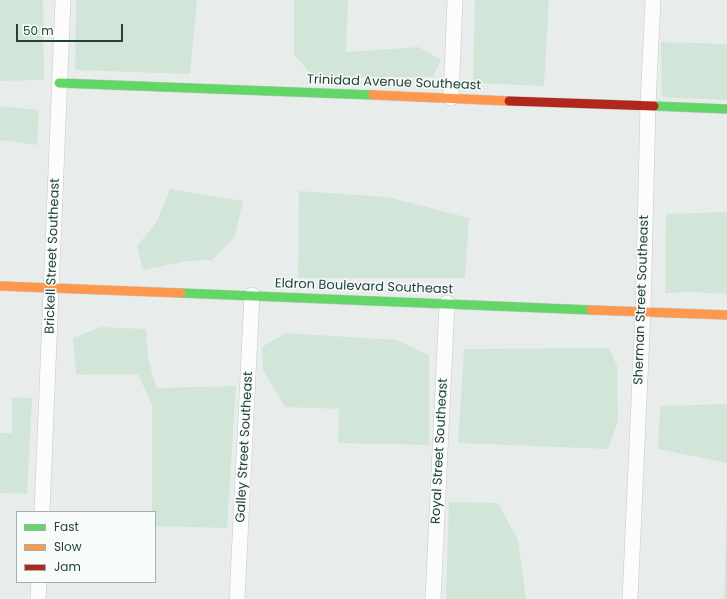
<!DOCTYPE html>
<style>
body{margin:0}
#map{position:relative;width:727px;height:599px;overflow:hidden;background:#e8edeb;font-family:Poppins,sans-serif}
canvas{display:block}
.legend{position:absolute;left:16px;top:511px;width:140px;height:72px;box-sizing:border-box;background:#f7fbf9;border:1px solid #a3b1ad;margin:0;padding:5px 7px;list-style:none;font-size:12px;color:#24423a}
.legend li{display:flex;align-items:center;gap:8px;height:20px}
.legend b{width:20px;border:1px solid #a3b1ad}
.scale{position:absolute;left:16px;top:24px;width:107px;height:18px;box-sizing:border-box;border:2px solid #24423a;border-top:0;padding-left:5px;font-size:12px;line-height:14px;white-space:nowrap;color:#24423a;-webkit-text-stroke:3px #f7fbf9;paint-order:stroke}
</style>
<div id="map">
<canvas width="727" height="599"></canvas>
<ul class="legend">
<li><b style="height:5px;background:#63d668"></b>Fast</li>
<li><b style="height:5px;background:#ff974d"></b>Slow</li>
<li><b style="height:5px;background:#b3261e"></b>Jam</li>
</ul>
<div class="scale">50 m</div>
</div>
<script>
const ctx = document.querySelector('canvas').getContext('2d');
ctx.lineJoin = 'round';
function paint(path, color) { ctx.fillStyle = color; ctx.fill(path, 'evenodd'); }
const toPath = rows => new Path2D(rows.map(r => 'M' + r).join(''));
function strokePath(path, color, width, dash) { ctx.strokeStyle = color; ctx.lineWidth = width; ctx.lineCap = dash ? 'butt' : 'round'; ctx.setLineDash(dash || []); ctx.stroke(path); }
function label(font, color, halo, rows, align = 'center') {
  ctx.font = font + ' Poppins,sans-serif'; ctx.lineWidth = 3; ctx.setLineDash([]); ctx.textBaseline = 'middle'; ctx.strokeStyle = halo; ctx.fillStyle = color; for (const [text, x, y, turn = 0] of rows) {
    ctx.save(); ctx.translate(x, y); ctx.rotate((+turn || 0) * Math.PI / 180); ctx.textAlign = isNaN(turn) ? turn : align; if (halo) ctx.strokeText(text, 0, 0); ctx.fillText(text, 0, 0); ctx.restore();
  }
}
paint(toPath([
 [0,0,43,0,44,80,0,81],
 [76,0,197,0,190,74,75,70],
 [294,0,348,0,346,52,419,47,441,60,433,77,314,77,294,55],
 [475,0,549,0,544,86,473,83],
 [661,42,727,44,727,100,662,97],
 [0,106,39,110,37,145,0,140],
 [170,189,243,201,235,237,212,260,187,261,143,270,137,246,156,223],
 [299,191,388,197,469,218,465,278,298,278],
 [727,212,727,294,693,292,665,293,666,214],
 [101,327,146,329,148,357,156,388,236,386,227,528,155,526,155,512,152,512,152,405,138,374,76,375,73,338],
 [286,333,396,340,429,355,429,445,338,443,339,409,285,407,263,370,262,347],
 [609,348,617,366,618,421,608,449,458,443,464,349],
 [12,397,32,398,27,494,0,493,0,433,12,433],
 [727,404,727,463,658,449,660,406],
 [449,502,498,503,518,540,526,599,446,599],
 [727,503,727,599,724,599]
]), '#d1e6d8');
const street = toPath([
 [451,98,455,0],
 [42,512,63,0],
 [38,599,39,582],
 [237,599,252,295],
 [433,599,447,303],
 [630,599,643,311,648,105,653,0]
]);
const fast = toPath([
 [59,83,373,95],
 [654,106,727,109],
 [181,293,591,310]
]);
const slow = toPath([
 [373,95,509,101],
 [0,286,181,293],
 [591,310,727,315]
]);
const jam = toPath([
 [509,101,654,106]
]);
strokePath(street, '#c5cac8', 16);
strokePath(fast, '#c3cbc8', 10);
strokePath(slow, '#c3cbc8', 10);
strokePath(jam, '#c3cbc8', 10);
strokePath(street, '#fcfcfc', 15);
strokePath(fast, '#63d668', 9);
strokePath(slow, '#ff974d', 9);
strokePath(jam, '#b3261e', 9);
label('13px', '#24423a', '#f7fbf9', [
 ["Trinidad Avenue Southeast",394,83,2],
 ["Brickell Street Southeast",53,256,-88],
 ["Eldron Boulevard Southeast",364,287,2],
 ["Sherman Street Southeast",642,300,-88],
 ["Galley Street Southeast",245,447,-87],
 ["Royal Street Southeast",440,451,-87]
]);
</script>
